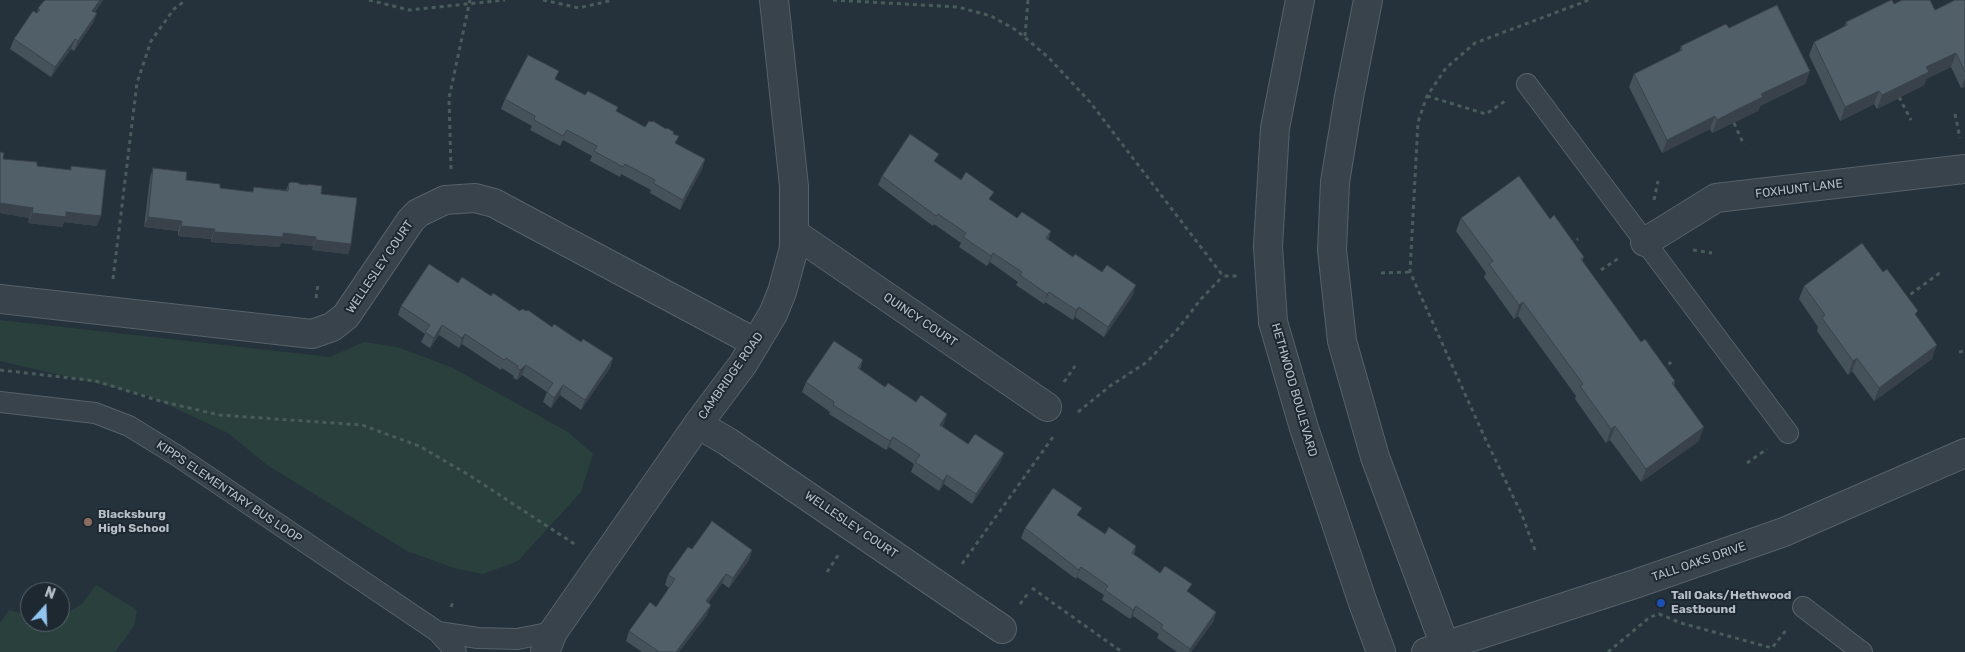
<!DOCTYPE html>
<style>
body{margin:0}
#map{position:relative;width:1965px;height:652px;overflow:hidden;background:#25323b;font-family:Rubik,sans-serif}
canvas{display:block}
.north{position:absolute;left:20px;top:582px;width:50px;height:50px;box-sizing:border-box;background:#1e2830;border:1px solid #5a646c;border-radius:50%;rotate:20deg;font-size:14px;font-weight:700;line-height:20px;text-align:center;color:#b5bec7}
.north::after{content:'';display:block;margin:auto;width:18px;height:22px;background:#91c4ef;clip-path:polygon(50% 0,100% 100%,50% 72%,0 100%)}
</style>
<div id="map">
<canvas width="1965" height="652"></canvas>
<div class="north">N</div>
</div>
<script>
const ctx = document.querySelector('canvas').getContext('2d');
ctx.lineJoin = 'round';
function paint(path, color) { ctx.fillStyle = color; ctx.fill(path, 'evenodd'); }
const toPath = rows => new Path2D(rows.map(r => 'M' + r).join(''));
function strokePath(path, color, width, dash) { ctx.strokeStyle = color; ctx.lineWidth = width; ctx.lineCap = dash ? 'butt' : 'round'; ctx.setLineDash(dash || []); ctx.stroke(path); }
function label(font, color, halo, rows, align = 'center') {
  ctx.font = font + ' Rubik,sans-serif'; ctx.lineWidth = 4; ctx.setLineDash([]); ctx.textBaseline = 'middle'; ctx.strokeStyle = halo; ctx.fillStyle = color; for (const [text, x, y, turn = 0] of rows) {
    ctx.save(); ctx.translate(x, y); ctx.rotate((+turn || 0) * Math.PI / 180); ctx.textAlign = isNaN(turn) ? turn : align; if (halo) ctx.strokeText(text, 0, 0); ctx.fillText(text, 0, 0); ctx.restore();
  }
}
paint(toPath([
 [0,320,330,357,364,342,397,347,451,367,568,432,593,454,581,492,518,561,483,574,454,568,407,551,267,465,228,433,149,396,0,361],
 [96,585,137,610,134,626,115,652,0,652,0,623,9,610,30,615,30,622,60,622,60,617,82,604]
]), '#2a403d');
const service = toPath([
 [1527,84,1788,433],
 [0,402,95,413,129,426,176,455,438,632,456,652],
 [1803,607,1862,652],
 [438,632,478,638,517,639,553,632]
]);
const minor = toPath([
 [794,233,1047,407],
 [1645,242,1716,198,1965,169],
 [0,299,312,334,332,327,346,316,411,220,418,213,445,200,475,198,494,203,756,343],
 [698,424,728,442,1002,629],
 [545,652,553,632,698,424,743,364,773,314,782,292,794,248,794,186,774,0]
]);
const tertiary = toPath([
 [1300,0,1275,128,1268,246,1273,322,1304,428,1363,603,1381,652],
 [1368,0,1349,97,1335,182,1332,250,1342,341,1375,457,1445,646],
 [1426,652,1635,584,1784,532,1965,453]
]);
strokePath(service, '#576169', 22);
strokePath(minor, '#576169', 30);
strokePath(tertiary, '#576169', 30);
strokePath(toPath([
 [369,0,409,10,505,0],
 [543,0,579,8,613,0],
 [833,0,958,7,991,16,1016,30,1048,57,1090,102,1223,276,1239,276],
 [1025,36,1028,0],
 [1427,96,1486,114,1505,101],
 [1899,97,1911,120],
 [1955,114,1960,138],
 [1734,123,1744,145],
 [451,169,449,98,470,0],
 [1654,200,1658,181],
 [1570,244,1578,239],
 [1693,250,1712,253],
 [1601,270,1619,258],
 [1381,273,1410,272],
 [113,279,137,83,151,41,174,9,186,0],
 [316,298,318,284],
 [1904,299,1941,272],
 [1959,352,1965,351],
 [0,370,96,381,160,401,219,415,362,425,419,446,469,475,576,545],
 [1663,370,1671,362],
 [1064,382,1075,366],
 [1078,412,1110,386,1147,362,1177,330,1201,299,1223,276],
 [1747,463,1767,449],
 [1535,550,1522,515,1484,436,1410,272,1418,122,1427,96,1446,68,1475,43,1589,0],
 [962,564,1053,437],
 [827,572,839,554],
 [1032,588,1122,652],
 [1020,604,1029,592],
 [451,607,454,600],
 [1608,652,1650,617,1659,614,1681,623,1772,648,1787,629]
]), '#495c5c', 3, [4, 4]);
strokePath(service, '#39434b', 20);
strokePath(minor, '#39434b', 28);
strokePath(tertiary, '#39434b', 28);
paint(toPath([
 [45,0,103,0,95,12,97,13,93,23,74,51,71,49,51,77,10,49,14,39,37,13,38,8],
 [1965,0,1965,87,1961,88,1951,67,1926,79,1924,85,1877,109,1874,104,1840,121,1809,55,1814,42,1844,27,1846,22,1894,4,1935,10],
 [1729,28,1810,71,1805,84,1760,106,1758,111,1712,133,1710,129,1662,153,1629,87,1634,74,1679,52,1681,46],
 [556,80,585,95,618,107,616,111,645,127,666,129,674,132,674,134,676,144,705,159,702,169,680,210,650,193,651,190,621,174,620,177,590,161,592,156,563,140,560,146,530,130,532,126,501,109,505,99],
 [0,152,3,159,37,166,70,170,71,166,97,226,64,222,62,227,28,223,29,218,0,213],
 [936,162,1017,218,1051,231,1048,240,1073,257,1133,295,1104,337,1075,317,1073,320,1045,302,1044,304,1016,285,1018,282,990,262,987,266,959,247,961,243,934,224,933,226,878,185,882,176],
 [153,168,186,180,220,188,252,192,254,187,286,190,289,183,299,184,321,194,351,244,348,254,312,250,313,246,281,243,279,247,211,242,211,239,178,236,178,231,144,227,150,178],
 [1461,218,1550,219,1584,257,1582,262,1641,342,1675,381,1674,386,1699,441,1641,482,1610,440,1606,443,1575,399,1576,396,1518,316,1514,319,1484,277,1486,273,1456,231],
 [1883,272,1916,316,1932,359,1874,401,1852,371,1848,375,1817,331,1818,327,1799,299,1804,286],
 [458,283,491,296,613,358,610,368,581,410,560,395,551,408,543,402,547,392,522,375,517,380,513,378,514,376,502,368,501,370,462,344,459,348,439,335,430,348,421,342,425,334,398,315,401,306],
 [863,360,860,369,885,387,916,402,947,414,942,426,968,444,1004,453,1000,463,972,504,944,484,939,491,911,472,914,464,889,447,886,450,829,414,830,412,802,392,806,382],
 [1079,516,1105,534,1136,546,1134,554,1216,612,1213,622,1191,652,1177,652,1157,638,1159,634,1133,616,1130,619,1102,600,1104,595,1077,577,1076,579,1021,538,1025,528],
 [692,549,752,550,749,560,729,588,722,583,708,603,707,615,679,652,642,652,626,641,629,631,656,607,669,588,665,585,668,575]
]), '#46525a');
paint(toPath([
 [100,0,103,0,89,21,92,11],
 [97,13,93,23,74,51,78,41],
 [75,39,71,49,51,77,55,67],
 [1956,53,1951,67,1926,79,1924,85,1877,109,1882,95,1926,67],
 [1810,71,1805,84,1760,106,1758,111,1712,133,1717,120,1761,94],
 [1965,78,1965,87,1961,88],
 [1879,91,1874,104,1840,121,1845,107],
 [1715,116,1710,129,1662,153,1667,140],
 [705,159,702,169,680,210,683,200],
 [0,203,33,208,29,218,0,213],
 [66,212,101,216,97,226,64,222,62,227,28,223,32,213],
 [148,217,182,221,178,231,144,227],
 [181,226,215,229,211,239,178,236],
 [214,232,283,233,316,237,313,246,281,243,279,247,211,242],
 [316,240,351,244,348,254,312,250],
 [993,253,990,262,987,266,991,256],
 [1136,285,1133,295,1104,337,1108,327],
 [1049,292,1045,302,1044,304,1047,294],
 [1523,302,1518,316,1514,319,1519,305],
 [1079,307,1075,317,1073,320,1076,310],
 [442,325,439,335,430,348,434,338],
 [465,334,462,344,459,348,462,338],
 [1937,345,1932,359,1874,401,1879,388],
 [613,358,610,368,581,410,585,400],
 [1857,358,1852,371,1848,375,1853,361],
 [526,365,522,375,517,380,520,370],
 [563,385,560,395,551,408,554,398],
 [947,414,944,424,937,435,940,425],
 [1615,426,1610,440,1606,443,1611,429],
 [1704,427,1699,441,1641,482,1646,469],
 [893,437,889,447,886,450,890,441],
 [1004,453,1000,463,972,504,976,494],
 [947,475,944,484,939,491,943,481],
 [752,550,749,560,729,588,733,578],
 [1081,567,1077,577,1076,579,1079,570],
 [726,574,722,583,703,611,706,601],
 [711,605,707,615,679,652,676,652],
 [1136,606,1133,616,1130,619,1133,610],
 [1216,612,1213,622,1191,652,1189,652,1190,649]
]), '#39424a');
const building = toPath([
 [45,0,100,0,92,11,97,13,78,41,75,39,55,67,14,39,33,11,37,13,40,10,38,8,45,0],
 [1891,0,1892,0,1894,4,1902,0,1930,0,1935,10,1955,0,1965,0,1965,72,1956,53,1926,67,1929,72,1882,95,1879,91,1845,107,1814,42,1847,25,1846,22,1891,0],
 [1777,5,1810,71,1761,94,1763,97,1738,109,1717,120,1715,116,1667,140,1634,74,1682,50,1681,46,1726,24,1729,28,1777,5],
 [528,55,559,71,555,79,585,95,588,91,618,107,616,111,645,127,649,121,652,122,653,121,666,129,667,128,674,132,673,134,679,136,675,143,705,159,683,200,653,183,655,180,625,164,623,167,594,151,597,146,567,130,563,136,534,120,535,116,505,99,528,55],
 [910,134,939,154,934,161,961,180,966,172,994,192,989,199,1017,218,1022,212,1051,231,1046,238,1073,257,1075,254,1102,272,1107,265,1136,285,1108,327,1079,307,1076,310,1049,292,1047,294,1020,275,1022,272,993,253,991,256,963,237,966,233,938,214,936,216,882,176,910,134],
 [0,152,4,153,3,159,37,162,37,166,71,170,71,166,106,170,101,216,66,212,66,217,32,213,33,208,0,203,0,152],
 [153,168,187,172,186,180,220,184,220,188,253,192,254,187,288,191,289,183,292,182,299,183,299,184,308,185,308,184,322,186,321,194,357,198,351,244,316,240,316,237,283,233,283,237,214,232,215,229,181,226,182,221,148,217,153,168],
 [1519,176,1550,219,1554,215,1584,257,1581,259,1641,342,1645,339,1675,381,1672,383,1704,427,1646,469,1615,426,1611,429,1580,386,1583,384,1523,302,1519,305,1489,264,1493,261,1461,218,1519,176],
 [1862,243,1883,272,1887,269,1918,311,1915,314,1937,345,1879,388,1857,358,1853,361,1822,318,1825,315,1804,286,1862,243],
 [429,264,458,283,462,277,491,296,493,293,520,311,522,309,527,311,528,310,552,327,554,324,581,342,583,339,613,358,585,400,563,385,554,398,547,392,553,383,526,365,520,370,517,368,518,366,506,358,504,360,465,334,462,338,442,325,434,338,425,332,430,325,401,306,429,264],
 [834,341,863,360,858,368,885,387,888,383,916,402,921,395,947,414,940,425,968,444,975,434,1004,453,976,494,947,475,943,481,915,462,920,455,893,437,890,441,833,405,834,402,806,382,834,341],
 [1053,488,1082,508,1077,515,1105,534,1109,527,1136,546,1132,553,1160,573,1165,566,1192,584,1187,591,1216,612,1190,649,1161,628,1163,625,1136,606,1133,610,1105,590,1108,586,1081,567,1079,570,1025,528,1053,488],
 [712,521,752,550,733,578,726,574,706,601,711,605,676,652,659,652,629,631,650,602,656,607,675,579,668,575,688,547,692,549,712,521]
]);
paint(building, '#515f69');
strokePath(building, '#39424a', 1);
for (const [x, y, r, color] of [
 [88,522,5,"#8d6e63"],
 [1661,603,5,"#1a4fb4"]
]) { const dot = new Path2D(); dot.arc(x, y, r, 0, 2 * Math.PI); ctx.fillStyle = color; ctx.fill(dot); strokePath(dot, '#1e2830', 2); }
label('12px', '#b5bec7', '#1e2830', [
 ["FOXHUNT LANE",1799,189,-7],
 ["WELLESLEY COURT",380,267,-56],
 ["QUINCY COURT",920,320,34],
 ["CAMBRIDGE ROAD",731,376,-55],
 ["HETHWOOD BOULEVARD",1294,390,74],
 ["KIPPS ELEMENTARY BUS LOOP",229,492,34],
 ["WELLESLEY COURT",851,525,34],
 ["TALL OAKS DRIVE",1699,562,-19]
]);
label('bold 12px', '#b5bec7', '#1e2830', [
 ["Blacksburg",98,515],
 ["High School",98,529],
 ["Tall Oaks/Hethwood",1671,596],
 ["Eastbound",1671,610]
], 'left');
</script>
